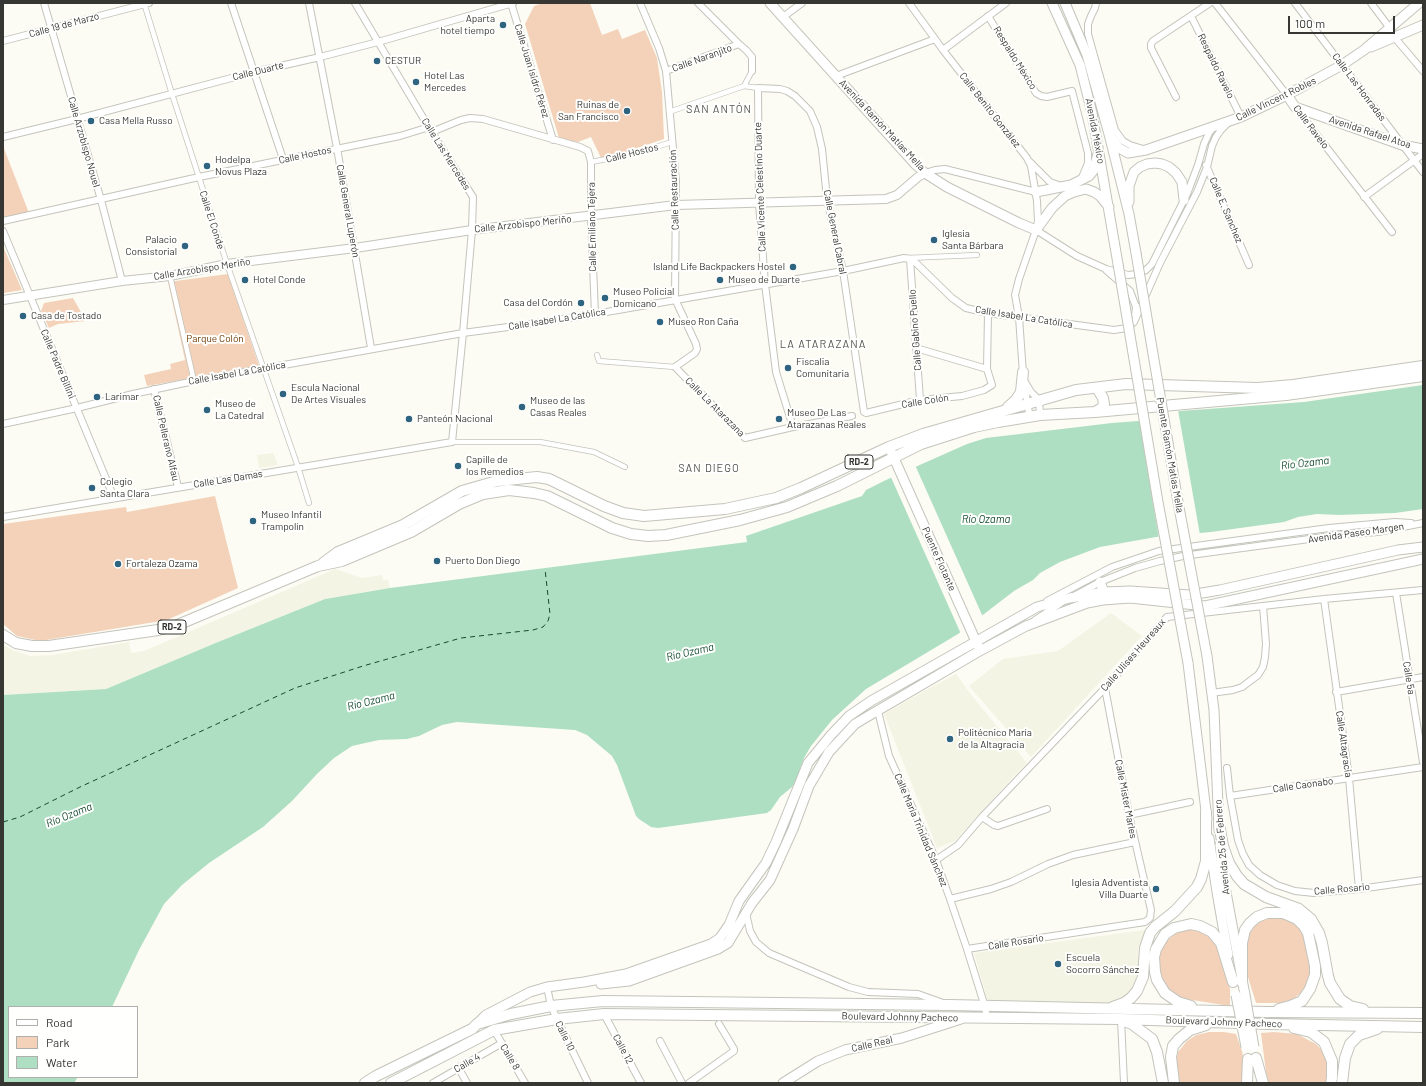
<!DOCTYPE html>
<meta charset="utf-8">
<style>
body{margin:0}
#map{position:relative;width:1426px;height:1086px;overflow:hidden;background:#fcfcf4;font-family:Barlow,sans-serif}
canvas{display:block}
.frame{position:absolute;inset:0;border:4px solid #363633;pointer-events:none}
.legend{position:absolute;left:8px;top:1006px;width:130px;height:72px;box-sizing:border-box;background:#fffffe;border:1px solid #afafad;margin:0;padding:5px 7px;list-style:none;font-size:12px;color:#363633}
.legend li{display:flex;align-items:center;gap:8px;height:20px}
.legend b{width:20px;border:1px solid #afafad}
.scale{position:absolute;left:1288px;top:16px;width:107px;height:18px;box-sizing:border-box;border:2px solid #363633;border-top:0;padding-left:5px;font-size:12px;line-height:14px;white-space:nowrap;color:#363633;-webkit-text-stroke:3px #fffffe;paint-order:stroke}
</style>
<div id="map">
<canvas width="1426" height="1086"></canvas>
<div class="frame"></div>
<ul class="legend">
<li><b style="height:5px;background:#fff"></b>Road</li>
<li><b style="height:11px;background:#f4d2ba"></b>Park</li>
<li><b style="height:11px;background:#afdfc2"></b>Water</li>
</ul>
<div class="scale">100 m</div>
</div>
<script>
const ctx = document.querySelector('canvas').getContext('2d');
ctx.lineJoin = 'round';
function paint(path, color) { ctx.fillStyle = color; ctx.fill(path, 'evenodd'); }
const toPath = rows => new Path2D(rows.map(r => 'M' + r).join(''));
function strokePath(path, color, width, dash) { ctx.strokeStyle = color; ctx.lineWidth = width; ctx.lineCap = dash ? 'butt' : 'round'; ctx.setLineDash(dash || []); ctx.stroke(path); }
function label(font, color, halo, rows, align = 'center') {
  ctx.font = font + ' Barlow,sans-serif'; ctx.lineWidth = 4; ctx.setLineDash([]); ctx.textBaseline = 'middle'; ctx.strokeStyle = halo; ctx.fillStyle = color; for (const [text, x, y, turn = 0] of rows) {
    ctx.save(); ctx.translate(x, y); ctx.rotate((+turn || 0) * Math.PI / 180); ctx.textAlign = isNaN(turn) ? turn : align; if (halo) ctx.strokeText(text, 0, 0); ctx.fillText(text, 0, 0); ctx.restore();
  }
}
paint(toPath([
 [273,453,278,465,259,468,257,455],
 [335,569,362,578,382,575,383,580,388,580,390,588,325,599,218,642,106,689,3,695,3,645,13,650,30,656,52,655,129,642,131,653,144,651],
 [1111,613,1142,636,1031,757,969,686,1003,659,1058,651],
 [956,674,972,696,1027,763,1012,778,955,841,937,848,884,714,924,691],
 [1145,930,1138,949,1138,976,1130,994,1122,1000,1102,1007,988,1002,974,953]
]), '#f4f4e4');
paint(toPath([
 [542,3,590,3,602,35,618,29,622,39,645,30,657,58,662,92,664,139,602,160,591,137,578,142,565,140,559,138,525,24,534,6],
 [3,146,29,213,3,218],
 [3,246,22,290,4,293,3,291],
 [228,274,259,366,147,386,144,375,171,369,170,364,185,360,168,282],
 [73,298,86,321,58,324,49,328,41,311,44,303],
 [215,496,238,588,167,620,40,641,17,636,3,624,3,524,126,507,127,512],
 [1276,917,1289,919,1304,930,1312,970,1308,982,1301,993,1293,999,1280,1003,1256,1003,1247,974,1246,935,1252,928,1263,920],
 [1192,929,1201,930,1212,935,1227,970,1230,989,1230,1006,1179,998,1169,992,1162,983,1158,959,1162,947,1170,938,1180,931],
 [1209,1032,1224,1032,1236,1034,1242,1051,1245,1066,1244,1083,1176,1083,1175,1066,1178,1052,1187,1041,1196,1035],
 [1274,1032,1297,1034,1316,1044,1323,1051,1328,1061,1329,1072,1327,1083,1269,1083,1266,1072,1261,1033]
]), '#f4d2ba');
paint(toPath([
 [1423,385,1423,509,1395,513,1339,515,1317,514,1298,517,1284,522,1211,532,1156,537,1100,547,1060,562,1040,573,1033,580,1014,591,958,634,866,689,832,720,811,746,804,758,795,783,792,787,780,797,771,810,767,813,658,828,651,827,639,819,636,816,617,765,612,756,587,735,575,730,457,722,442,725,419,736,407,739,379,740,352,746,334,758,317,774,292,801,263,827,209,863,182,885,164,904,139,950,112,1007,9,1007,9,1077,78,1077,74,1083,3,1083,3,695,106,689,218,642,325,599,390,588,747,542,746,536,862,496,866,490,886,480,967,444,986,438,1112,423,1138,421,1180,411,1304,402]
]), '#afdfc2');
paint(toPath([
 [1178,410,1200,535,1159,539,1139,419],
 [915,465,983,617,961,634,890,475]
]), '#fcfcf4');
strokePath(toPath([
 [3,822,20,817,80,787,295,688,363,666,461,638,533,630,543,627,548,621,550,614,545,569]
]), '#134c30', 1, [5, 4]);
const pedestrian = toPath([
 [144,3,172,94,227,264,298,467,309,503],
 [744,86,752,71],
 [669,112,744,86,758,88],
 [591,162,633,154,672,142],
 [907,258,977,255],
 [170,276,194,381],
 [597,355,599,361,675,367],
 [452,442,540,442,594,452,625,467]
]);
const minor = toPath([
 [44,3,101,200,122,281],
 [231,3,283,159],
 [309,3,337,148,371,348],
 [511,3,553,140],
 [640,3,659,48,666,71,676,181,675,299,696,344,697,349,695,353,675,367,745,438,793,427,852,416],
 [698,3,739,44,746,50,752,57,752,71],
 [909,3,943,50,1027,158,1031,166,1037,201,1038,221,1036,230,1019,279,1015,295,1019,317,1023,374],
 [1096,3,1095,8,1091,16,1088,24,1088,34,1115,130,1123,141,1130,145,1143,149],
 [1215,3,1287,95],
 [1295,3,1423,172],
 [1371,3,1389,27,1395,38,1423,71],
 [988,16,1036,93,1041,96,1047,97,1072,91,1088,153,1088,163,1081,180],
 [1191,16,1241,117],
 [783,17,802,3],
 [3,41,149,3],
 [943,50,1006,3],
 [666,71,739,44],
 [836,76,935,39],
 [1176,97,1151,48,1151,44,1153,41,1210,3],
 [1296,108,1392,232],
 [3,137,77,119,254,72,320,57,378,42,513,3],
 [1030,162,1050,182,1061,186],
 [1206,165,1249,265],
 [925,173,935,170,945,169,1036,192],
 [1364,197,1423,154],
 [3,221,199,177,400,136,426,128,434,131,461,120,470,118,483,119,580,147,588,151,591,162,591,217,595,314],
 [1036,230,1077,256,1106,269,1128,275,1137,274,1146,270,1152,264,1187,194,1198,165,1204,144,1209,133,1213,128],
 [3,231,114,498],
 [910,259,920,400],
 [1106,270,1130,291,1136,307,1135,315],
 [987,369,988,313],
 [1025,382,1031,392,1039,400,1040,415],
 [1025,385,1027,403,1030,417],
 [154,389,178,487],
 [3,424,77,408,133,394,194,381,463,333,523,325,595,314,843,271,904,258,910,259,915,262,952,298,966,308,988,313,1114,330,1127,328,1134,322,1160,263,1197,192,1207,167,1212,146,1216,137,1221,130,1227,124],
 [793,427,776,372,765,284,759,203,758,88,780,89,787,91,795,96,810,111,817,127,822,149,827,199,843,271,864,412,866,413,920,400,962,396,984,390,992,385,987,369,916,348],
 [3,517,452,442,463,333,472,230,473,197,431,131,355,3],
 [1396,593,1423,762],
 [1076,595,1100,582,1135,568,1160,561,1183,556,1339,535,1378,532,1423,523],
 [1324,599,1349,778,1359,889],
 [1047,601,1112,567,1159,551,1329,528,1395,522,1411,523],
 [1035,620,1061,603],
 [1336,692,1423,677],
 [1211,693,1233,690,1242,687,1258,675,1263,667,1265,657,1266,644,1263,606],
 [878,711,889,756,936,860,950,899,967,949,985,1007,987,1018],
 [1227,768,1230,796,1238,840,1243,854,1249,865,1260,875,1277,885,1295,891,1314,893,1359,889,1423,880],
 [1230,796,1423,767],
 [1129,815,1190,802],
 [982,817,994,825,998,826,1047,809],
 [936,860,958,845,982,817,1105,688,1167,617,1324,599,1423,590],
 [950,899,991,889,1011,882,1048,864,1073,855,1135,842],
 [746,913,750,931,756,942,769,953,849,987,868,992,918,994,943,1003],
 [967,949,1145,922,1150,918,1151,910,1129,815,1105,688],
 [547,987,551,1006,557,1019,588,1083],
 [604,1014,641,1083],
 [1121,1019,1124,1083],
 [494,1030,525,1083],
 [660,1041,682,1083],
 [458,1067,467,1083],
 [433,1083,502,1043],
 [689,1083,734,1051,734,1049,719,1024]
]);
const tertiary = toPath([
 [3,300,122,281,170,276,227,264,355,248,472,230,676,205,886,199,897,195,918,177,925,173]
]);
const secondary = toPath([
 [770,3,916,165,925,173,947,187,1019,223,1036,230,1052,208,1065,196,1074,192,1086,189,1094,192,1100,196,1109,207],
 [1052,3,1080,65,1092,113,1118,264],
 [1065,3,1087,55,1109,134,1129,214,1136,253],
 [1371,47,1423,25],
 [1287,95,1295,107,1402,145,1423,149],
 [1109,134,1119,148,1128,153,1146,150,1241,117,1287,95,1342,65,1364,50,1419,3],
 [1036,192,1071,185,1089,176,1093,171,1098,154],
 [1129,202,1129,186,1134,172,1140,167,1147,164,1155,163,1162,164,1169,167,1176,173,1182,182,1184,200],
 [889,447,978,646],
 [1100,582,1104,592],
 [1207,656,1214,710,1219,830],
 [1188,663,1207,819],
 [1209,838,1217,892,1228,955],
 [1220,845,1223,876,1245,995],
 [601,984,629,981,718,949,728,943,752,903,770,880,793,829,809,786,829,752,841,739,855,724,865,718,976,653,1026,626,1087,603,1103,600,1130,598,1205,606,1423,559],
 [477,1024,486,1015,530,992,547,987,584,982,626,974,711,944,720,938,729,925,739,901,766,863,776,842,808,763,831,735,849,716,871,701,1037,607,1070,598,1104,592,1130,591,1190,595,1220,590,1398,550,1423,547],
 [783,1083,818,1061,845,1050,902,1038,961,1019]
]);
const primary = toPath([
 [1008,407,1016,400,1021,392,1023,372],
 [1095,412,1102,408,1104,404,1103,398,1097,388],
 [323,563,338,552,403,525,462,491,497,481,537,477,549,479,604,506,623,513,644,516,725,509,776,498,801,488,889,447,923,434,1076,390,1126,384,1258,388,1293,385,1423,366],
 [3,635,16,643,32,646,49,646,158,630,175,626,318,566,342,561,411,532,459,504,483,494,509,490,534,493,547,496,612,528,631,534,648,536,666,535,740,520,787,507,837,486,921,444,974,427,998,422,1040,415,1095,412,1286,395,1423,376],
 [1219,824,1223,846,1229,863,1237,876,1244,884,1266,897,1299,909,1311,919,1319,933,1322,943,1328,976,1330,983,1340,999,1350,1006,1363,1009],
 [1242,982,1242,943,1245,930,1250,923,1257,917,1267,913,1283,913,1297,919,1304,926,1308,933,1315,966,1315,975,1310,989,1302,1001,1290,1006,1279,1009],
 [1191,1006,1178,1002,1165,993,1157,980,1155,972,1154,957,1156,949,1165,934,1174,928,1191,924,1200,926,1212,932,1221,943,1233,982],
 [1113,1007,1124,1003,1131,998,1137,991,1143,977,1145,948,1150,933,1155,927,1175,911,1197,887,1201,879,1206,861,1206,812],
 [1124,1021,1132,1024,1152,1039,1157,1052,1163,1083],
 [1294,1028,1311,1032,1324,1042,1332,1061,1332,1078,1331,1083],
 [1256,1058,1263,1083],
 [365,1083,376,1076,472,1029,477,1024,511,1014,551,1006,603,1001,950,1005,1267,1012,1423,1013],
 [391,1083,494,1030,557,1019,604,1014,1121,1019,1269,1024,1423,1027],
 [1174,1083,1171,1057,1173,1046,1179,1039,1190,1030,1206,1025],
 [1247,1083,1248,1059],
 [1342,1083,1345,1058,1350,1044,1359,1035,1377,1029]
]);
strokePath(pedestrian, '#c4c4bc', 6);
strokePath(minor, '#c4c4bc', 8);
strokePath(tertiary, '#c4c4bc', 10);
strokePath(secondary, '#c4c4bc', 11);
strokePath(primary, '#c4c4bc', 12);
strokePath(pedestrian, '#fff', 4.5);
strokePath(minor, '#fff', 6);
strokePath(tertiary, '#fff', 8);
strokePath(secondary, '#fff', 9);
strokePath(primary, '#fff', 10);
const secondaryBridge = toPath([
 [1136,253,1178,502,1207,656],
 [1118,264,1158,502,1188,663],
 [1236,995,1246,1047],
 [1245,995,1254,1047]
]);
strokePath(secondaryBridge, '#c4c4bc', 11, []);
strokePath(secondaryBridge, '#fff', 9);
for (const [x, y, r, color] of [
 [503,25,4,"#2e647f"],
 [377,61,4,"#2e647f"],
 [416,82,4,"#2e647f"],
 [627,111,4,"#2e647f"],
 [91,121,4,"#2e647f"],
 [207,166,4,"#2e647f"],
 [934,240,4,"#2e647f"],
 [185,246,4,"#2e647f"],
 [793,267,4,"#2e647f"],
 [245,280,4,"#2e647f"],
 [720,280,4,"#2e647f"],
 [605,298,4,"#2e647f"],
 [581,303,4,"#2e647f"],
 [23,316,4,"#2e647f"],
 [660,322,4,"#2e647f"],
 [788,368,4,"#2e647f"],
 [283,394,4,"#2e647f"],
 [97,397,4,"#2e647f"],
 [522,407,4,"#2e647f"],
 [207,410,4,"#2e647f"],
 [409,419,4,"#2e647f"],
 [779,419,4,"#2e647f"],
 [458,466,4,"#2e647f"],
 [92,488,4,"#2e647f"],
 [253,521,4,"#2e647f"],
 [437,561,4,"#2e647f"],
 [118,564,4,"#2e647f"],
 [950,739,4,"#2e647f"],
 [1156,889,4,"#2e647f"],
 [1058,964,4,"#2e647f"]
]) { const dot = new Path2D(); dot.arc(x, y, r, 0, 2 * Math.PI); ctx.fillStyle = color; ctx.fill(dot); strokePath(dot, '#fffffe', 1.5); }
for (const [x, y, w] of [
 [859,462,28],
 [172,627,28]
]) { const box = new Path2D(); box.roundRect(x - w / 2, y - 7, w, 14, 3); ctx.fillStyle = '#fffffe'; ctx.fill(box); strokePath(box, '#363633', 1); }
label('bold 9px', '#363633', null, [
 ["RD-2",859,462],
 ["RD-2",172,627]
]);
label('10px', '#363633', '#fffffe', [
 ["Aparta",495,19,"right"],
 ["hotel tiempo",495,31,"right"],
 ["CESTUR",385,61],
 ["Hotel Las",424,76],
 ["Mercedes",424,88],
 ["Ruinas de",619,105,"right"],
 ["San Francisco",619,117,"right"],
 ["Casa Mella Russo",99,121],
 ["Hodelpa",215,160],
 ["Novus Plaza",215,172],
 ["Iglesia",942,234],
 ["Santa Bárbara",942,246],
 ["Palacio",177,240,"right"],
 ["Consistorial",177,252,"right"],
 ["Island Life Backpackers Hostel",785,267,"right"],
 ["Hotel Conde",253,280],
 ["Museo de Duarte",728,280],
 ["Museo Policial",613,292],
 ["Domicano",613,304],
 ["Casa del Cordón",573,303,"right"],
 ["Casa de Tostado",31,316],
 ["Museo Ron Caña",668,322],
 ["Fiscalia",796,362],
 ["Comunitaria",796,374],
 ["Escula Nacional",291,388],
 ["De Artes Visuales",291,400],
 ["Larimar",105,397],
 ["Museo de las",530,401],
 ["Casas Reales",530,413],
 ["Museo de",215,404],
 ["La Catedral",215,416],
 ["Museo De Las",787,413],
 ["Atarazanas Reales",787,425],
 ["Panteón Nacional",417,419],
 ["Capille de",466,460],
 ["los Remedios",466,472],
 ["Colegio",100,482],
 ["Santa Clara",100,494],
 ["Museo Infantil",261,515],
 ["Trampolín",261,527],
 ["Puerto Don Diego",445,561],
 ["Fortaleza Ozama",126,564],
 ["Politécnico María",958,733],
 ["de la Altagracia",958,745],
 ["Iglesia Adventista",1148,883,"right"],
 ["Villa Duarte",1148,895,"right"],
 ["Escuela",1066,958],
 ["Socorro Sánchez",1066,970]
], 'left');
label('10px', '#363633', '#fffffe', [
 ["Calle 19 de Marzo",64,25,-15],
 ["Calle Naranjito",702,58,-20],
 ["Respaldo México",1015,58,58],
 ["Respaldo Ravelo",1216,66,64],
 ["Calle Duarte",258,71,-14],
 ["Calle Juan Isidro Pérez",532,71,73],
 ["Calle Las Honradas",1359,87,53],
 ["Calle Vincent Robles",1276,99,-26],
 ["Calle Benito González",990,110,52],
 ["Avenida Ramón Matías Mella",882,125,47],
 ["Calle Ravelo",1311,127,53],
 ["Avenida México",1095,131,79],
 ["Avenida Rafael Atoa",1370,132,18],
 ["Calle Arzobispo Nouel",84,142,74],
 ["Calle Hostos",632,153,-14],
 ["Calle Las Mercedes",446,154,58],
 ["Calle Hostos",305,155,-12],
 ["Calle Vicente Celestino Duarte",760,187,-92],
 ["Calle Restauración",674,190,-92],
 ["Calle E. Sanchez",1226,210,67],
 ["Calle General Luperón",348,211,80],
 ["Calle El Conde",212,220,72],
 ["Calle Arzobispo Meriño",523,224,-6],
 ["Calle Emiliano Tejera",592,227,-91],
 ["Calle General Cabral",835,232,79],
 ["Calle Arzobispo Meriño",202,269,-9],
 ["Calle Isabel La Católica",1024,317,9],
 ["Calle Isabel La Católica",557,319,-9],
 ["Calle Gabino Puello",915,330,-94],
 ["Calle Padre Billini",58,364,67],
 ["Calle Isabel La Católica",237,373,-10],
 ["Calle Colón",925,401,-9],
 ["Calle La Atarazana",715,407,45],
 ["Calle Pellerano Alfau",166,438,77],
 ["Puente Ramón Matías Mella",1170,455,80],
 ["Calle Las Damas",228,479,-9],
 ["Avenida Paseo Margen",1356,533,-8],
 ["Puente Flotante",939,559,66],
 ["Calle Ulises Heureaux",1133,655,-49],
 ["Calle 5a",1409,678,81],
 ["Calle Altagracia",1344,744,82],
 ["Calle Caonabo",1303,785,-8],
 ["Calle Mister Marles",1126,799,79],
 ["Calle María Trinidad Sánchez",921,830,67],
 ["Avenida 25 de Febrero",1222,847,-95],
 ["Calle Rosario",1342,889,-5],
 ["Calle Rosario",1016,942,-9],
 ["Boulevard Johnny Pacheco",900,1017,1],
 ["Boulevard Johnny Pacheco",1224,1022,2],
 ["Calle 10",565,1036,64],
 ["Calle Real",872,1044,-13],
 ["Calle 12",623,1049,62],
 ["Calle 8",510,1057,59],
 ["Calle 4",467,1063,-30]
]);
label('10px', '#6e3904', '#fffffe', [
 ["Parque Colón",215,339]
]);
ctx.letterSpacing = '1px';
label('11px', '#575751', '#fffffe', [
 ["SAN ANTÓN",719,109],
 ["LA ATARAZANA",823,344],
 ["SAN DIEGO",709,468]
]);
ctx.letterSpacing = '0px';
label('italic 11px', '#134c30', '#fffffe', [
 ["Río Ozama",1305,463,-7],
 ["Río Ozama",986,519],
 ["Río Ozama",690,652,-13],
 ["Río Ozama",371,701,-14],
 ["Río Ozama",69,815,-22]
]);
</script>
